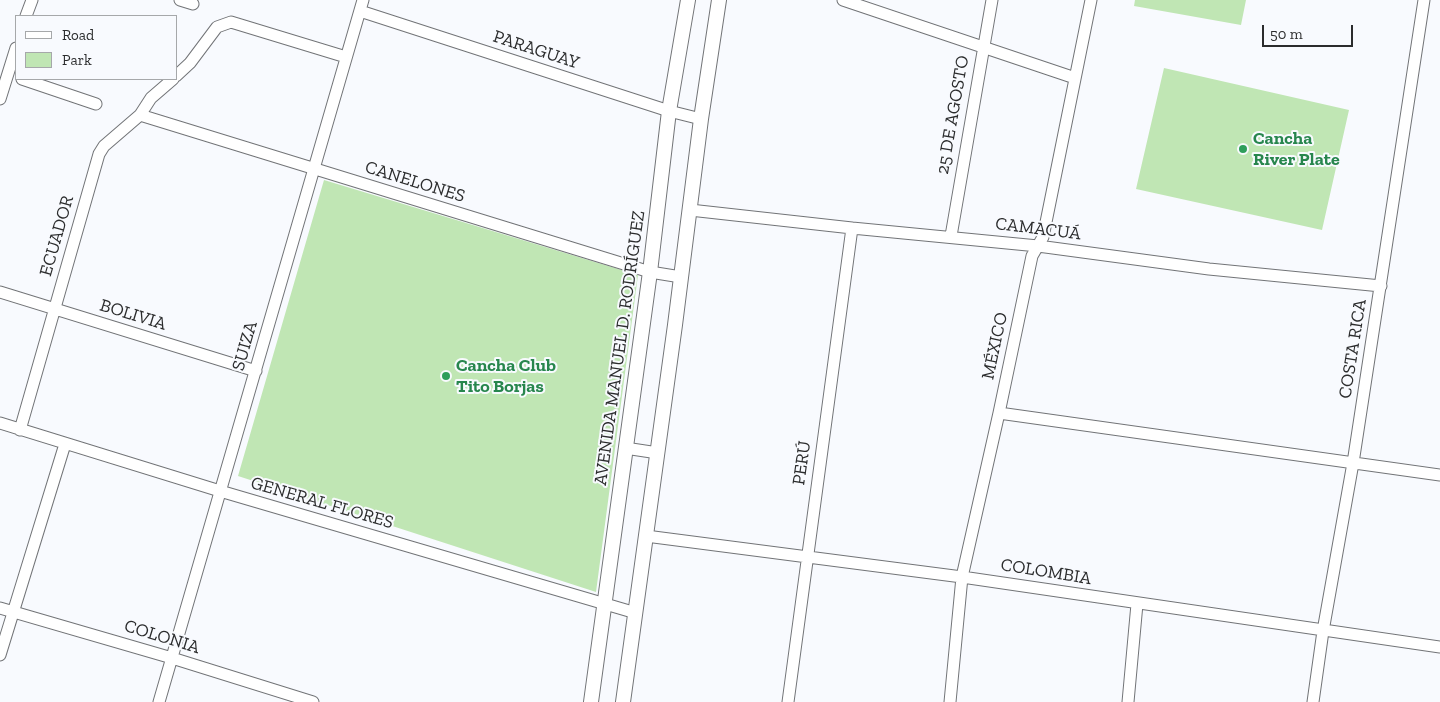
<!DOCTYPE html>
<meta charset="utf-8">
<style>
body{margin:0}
#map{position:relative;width:1440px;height:702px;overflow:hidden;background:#f8fafe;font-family:"Zilla Slab",serif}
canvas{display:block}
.legend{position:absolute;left:15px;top:15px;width:162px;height:65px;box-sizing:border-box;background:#f8fafe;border:1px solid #a6a8aa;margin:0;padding:6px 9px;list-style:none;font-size:15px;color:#2b2c2d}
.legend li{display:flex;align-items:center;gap:10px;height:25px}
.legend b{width:25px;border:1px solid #a6a8aa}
.scale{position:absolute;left:1262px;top:25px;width:91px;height:22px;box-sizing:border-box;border:2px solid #2b2c2d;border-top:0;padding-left:6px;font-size:15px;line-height:18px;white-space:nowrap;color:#2b2c2d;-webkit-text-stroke:4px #f8fafe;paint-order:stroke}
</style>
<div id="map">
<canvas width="1440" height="702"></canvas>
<ul class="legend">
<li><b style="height:6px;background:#fff"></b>Road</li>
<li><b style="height:14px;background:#c0e6b4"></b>Park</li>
</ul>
<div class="scale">50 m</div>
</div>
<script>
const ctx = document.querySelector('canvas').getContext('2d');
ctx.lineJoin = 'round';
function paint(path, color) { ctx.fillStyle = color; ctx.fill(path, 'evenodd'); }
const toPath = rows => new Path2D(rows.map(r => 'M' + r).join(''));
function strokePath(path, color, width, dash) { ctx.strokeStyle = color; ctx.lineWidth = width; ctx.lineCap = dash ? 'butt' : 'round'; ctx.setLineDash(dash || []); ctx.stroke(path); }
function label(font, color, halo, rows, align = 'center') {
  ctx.font = font + ' "Zilla Slab",serif'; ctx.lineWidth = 4; ctx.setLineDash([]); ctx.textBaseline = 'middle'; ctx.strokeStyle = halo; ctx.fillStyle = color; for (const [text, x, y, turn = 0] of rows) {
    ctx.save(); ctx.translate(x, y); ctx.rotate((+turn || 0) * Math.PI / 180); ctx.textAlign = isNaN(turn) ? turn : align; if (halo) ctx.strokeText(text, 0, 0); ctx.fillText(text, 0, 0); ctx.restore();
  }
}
paint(toPath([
 [1135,0,1246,0,1241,25,1134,6],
 [1164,68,1349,110,1322,230,1136,189],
 [324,180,638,275,596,592,238,476]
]), '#c0e6b4');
const minor = toPath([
 [180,0,193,4],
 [843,0,1075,78],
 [360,11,669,111,701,119],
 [26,16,32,0],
 [176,76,190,63,217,27,231,22,346,57],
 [22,79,96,104],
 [0,99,16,48],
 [140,115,650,272,681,277],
 [690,210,852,228,1038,246,1209,269,1381,286],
 [951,236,992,0],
 [0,292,256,371],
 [999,413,1440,475],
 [0,423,220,491,636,613],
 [20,430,99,154,104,146,140,115,151,98,173,79],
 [625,448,658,453],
 [646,536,962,577,1440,647],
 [0,608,172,658,313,702],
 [0,655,65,444],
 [159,702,363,0],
 [788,702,852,228],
 [950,702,962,577,999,413,1032,256,1043,237,1091,0],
 [1128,702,1137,604],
 [1313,702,1323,631,1353,463,1424,0]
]);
const tertiary = toPath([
 [591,702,650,272,669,111,688,0],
 [623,702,675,325,701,119,719,0]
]);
strokePath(minor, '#727477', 13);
strokePath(tertiary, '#727477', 16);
strokePath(minor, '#fff', 11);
strokePath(tertiary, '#fff', 14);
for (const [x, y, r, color] of [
 [1243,149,5,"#2e9e5b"],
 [446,376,5,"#2e9e5b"]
]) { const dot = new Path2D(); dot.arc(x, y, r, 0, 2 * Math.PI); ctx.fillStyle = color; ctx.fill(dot); strokePath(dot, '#f8fafe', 2); }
label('18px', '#2b2c2d', '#f8fafe', [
 ["PARAGUAY",536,50,18],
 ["25 DE AGOSTO",953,115,-80],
 ["CANELONES",415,182,17],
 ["CAMACUÁ",1038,229,7],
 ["ECUADOR",57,236,-74],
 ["BOLIVIA",133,315,17],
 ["SUIZA",245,346,-74],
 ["MÉXICO",995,346,-78],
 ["AVENIDA MANUEL D. RODRÍGUEZ",620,348,-82],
 ["COSTA RICA",1353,349,-81],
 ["PERÚ",802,463,-82],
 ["GENERAL FLORES",322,503,16],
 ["COLOMBIA",1046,572,9],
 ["COLONIA",162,637,17]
]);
label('bold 18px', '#27864d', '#f8fafe', [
 ["Cancha",1253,139],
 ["River Plate",1253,160],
 ["Cancha Club",456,366],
 ["Tito Borjas",456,387]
], 'left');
</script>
